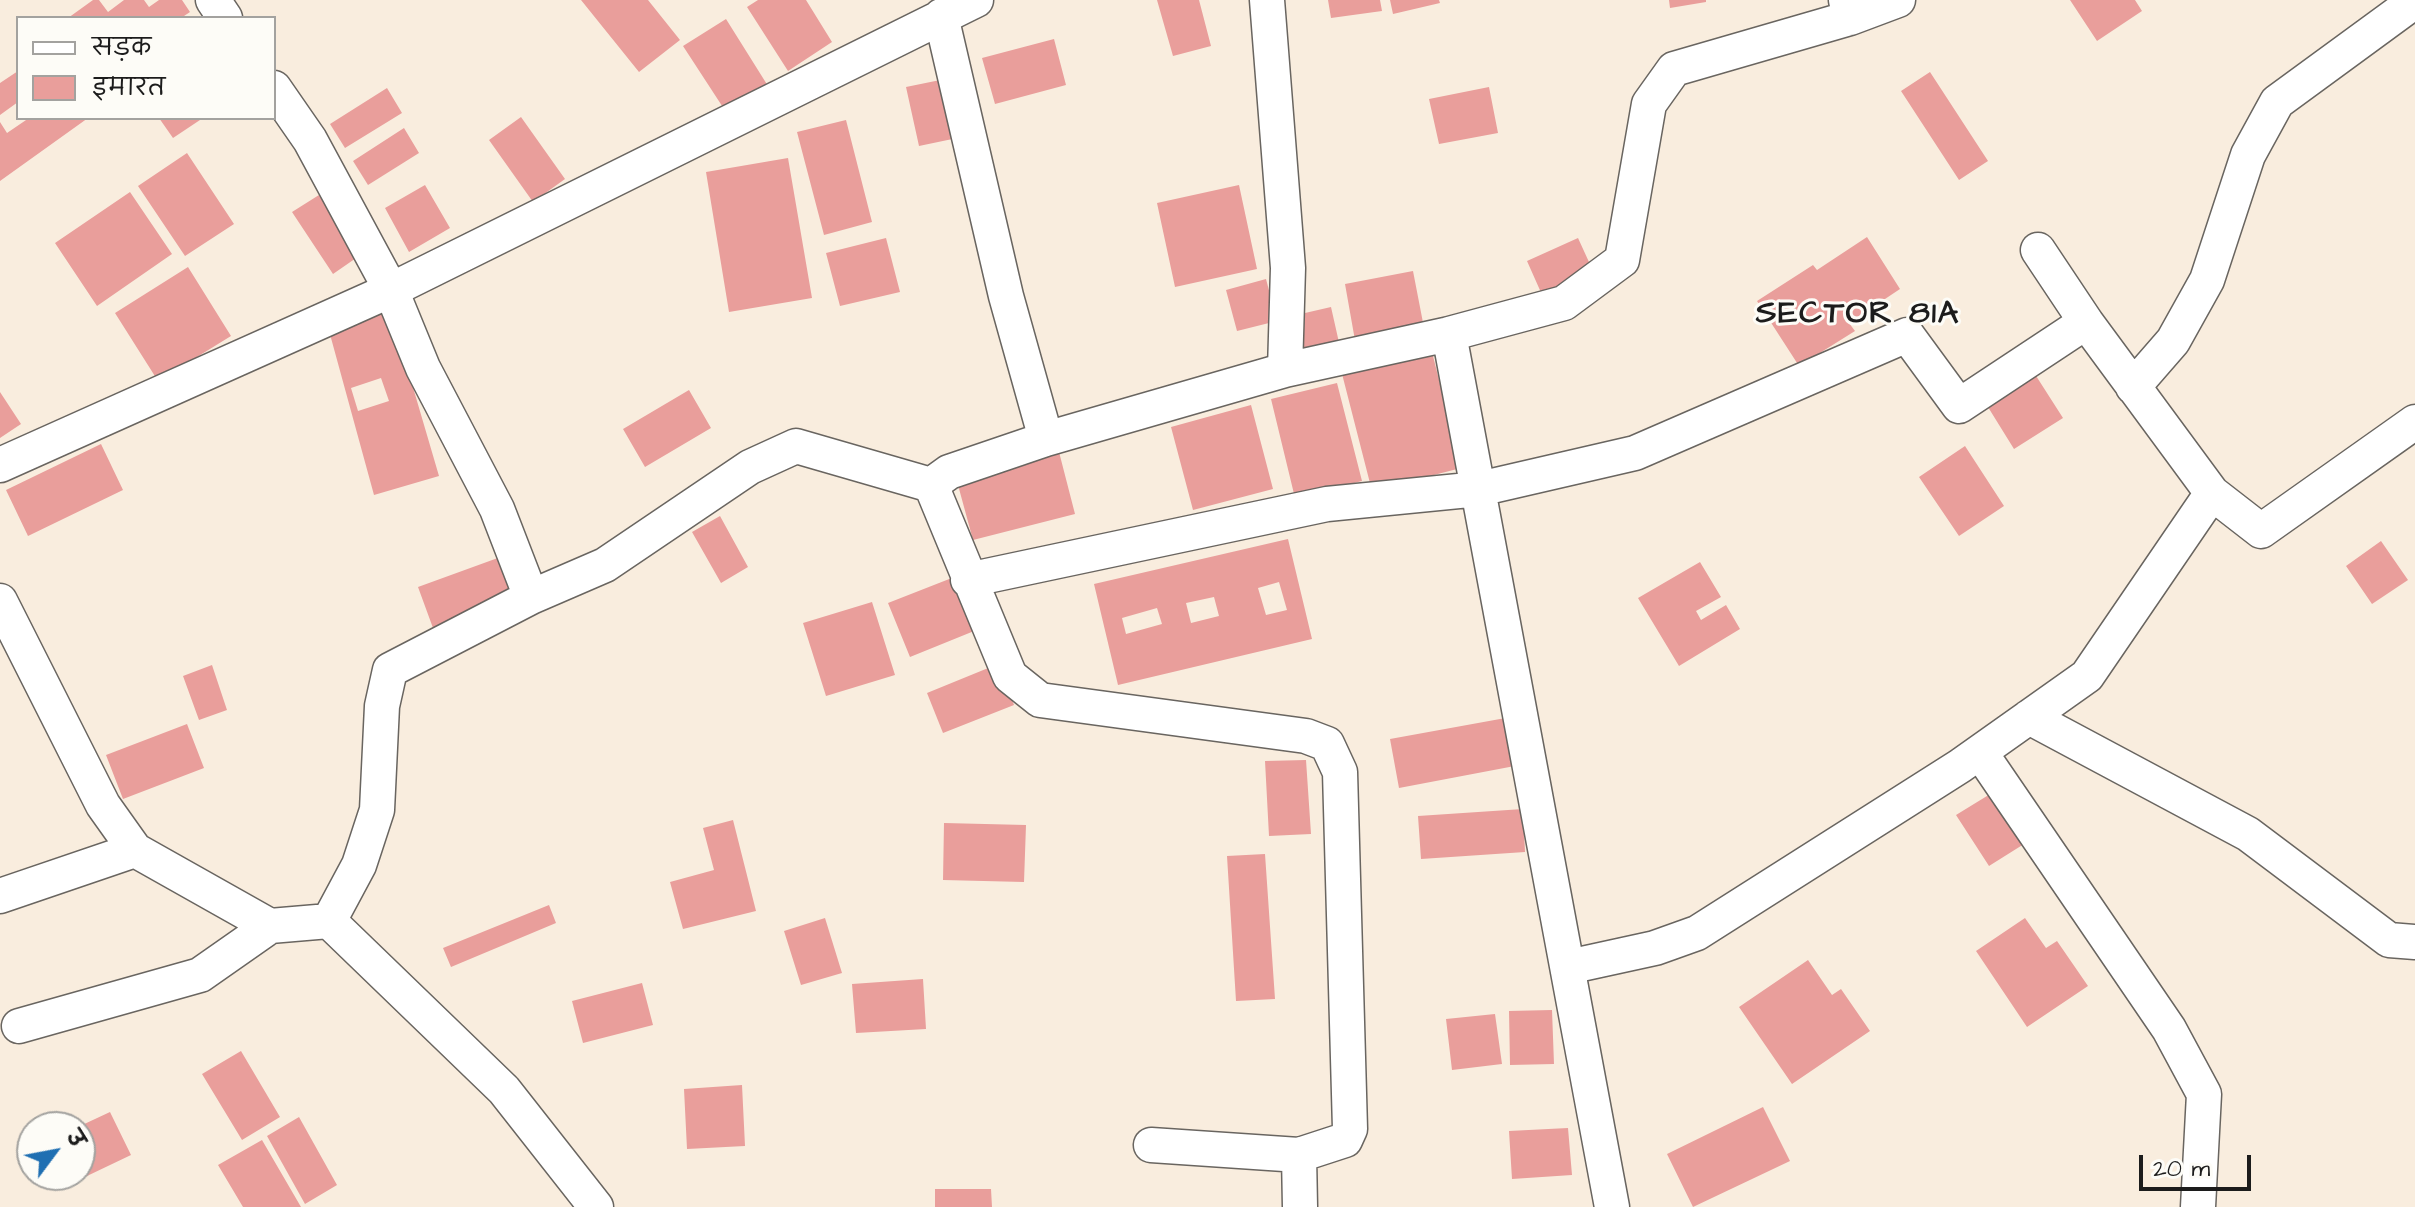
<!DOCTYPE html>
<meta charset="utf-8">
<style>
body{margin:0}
#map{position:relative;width:2415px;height:1207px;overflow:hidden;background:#f9edde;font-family:"Architects Daughter","Playpen Sans Deva",sans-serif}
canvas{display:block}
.legend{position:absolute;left:16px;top:16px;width:260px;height:104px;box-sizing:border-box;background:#fdfcf7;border:2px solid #a3a29f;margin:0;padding:10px 14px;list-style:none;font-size:24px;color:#1c1c1c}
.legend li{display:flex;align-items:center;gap:16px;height:40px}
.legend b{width:40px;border:2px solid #a3a29f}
.north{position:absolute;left:16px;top:1111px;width:80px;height:80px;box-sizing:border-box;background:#fdfcf7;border:2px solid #a3a29f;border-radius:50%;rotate:58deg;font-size:22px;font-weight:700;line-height:32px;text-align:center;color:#1c1c1c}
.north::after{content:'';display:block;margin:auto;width:28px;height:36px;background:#1f6fb2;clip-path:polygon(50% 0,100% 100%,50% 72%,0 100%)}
.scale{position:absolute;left:2139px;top:1155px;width:112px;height:36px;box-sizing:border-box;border:4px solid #1c1c1c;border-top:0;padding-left:10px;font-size:24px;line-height:28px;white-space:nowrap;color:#1c1c1c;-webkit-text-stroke:6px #fdfcf7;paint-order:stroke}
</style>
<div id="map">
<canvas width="2415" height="1207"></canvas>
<ul class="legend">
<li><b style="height:10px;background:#fff"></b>सड़क</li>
<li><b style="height:22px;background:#e99e9b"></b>इमारत</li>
</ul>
<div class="north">उ</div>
<div class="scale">20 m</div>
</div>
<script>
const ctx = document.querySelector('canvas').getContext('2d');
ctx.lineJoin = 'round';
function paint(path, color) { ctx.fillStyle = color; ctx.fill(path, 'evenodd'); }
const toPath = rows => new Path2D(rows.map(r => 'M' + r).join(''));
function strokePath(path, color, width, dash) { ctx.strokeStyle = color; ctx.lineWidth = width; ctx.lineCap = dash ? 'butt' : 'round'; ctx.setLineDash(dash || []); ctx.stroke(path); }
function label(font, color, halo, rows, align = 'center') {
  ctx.font = font + ' "Architects Daughter",sans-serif'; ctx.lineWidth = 6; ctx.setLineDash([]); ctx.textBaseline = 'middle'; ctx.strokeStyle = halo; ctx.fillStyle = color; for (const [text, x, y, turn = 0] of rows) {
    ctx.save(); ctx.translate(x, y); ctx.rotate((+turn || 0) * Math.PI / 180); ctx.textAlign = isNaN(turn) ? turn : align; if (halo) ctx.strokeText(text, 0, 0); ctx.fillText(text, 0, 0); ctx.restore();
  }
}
paint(toPath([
 [93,0,99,0,108,12,124,0,144,0,149,7,159,0,182,0,190,12,181,18,68,18],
 [581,0,648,0,680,40,639,72],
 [758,0,806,0,832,42,788,71,747,7],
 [1157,0,1199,0,1211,46,1173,56],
 [1328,0,1380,0,1382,11,1331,18],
 [1390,0,1439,0,1440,3,1393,14],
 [1669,0,1706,0,1706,2,1670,8],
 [2070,0,2135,0,2142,11,2097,41],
 [726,19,768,86,726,112,683,46],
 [1054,39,1066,85,995,104,982,58],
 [18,71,18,102,0,115,0,83],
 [1930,72,1988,161,1959,180,1901,91],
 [950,78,962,137,919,146,906,87],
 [1489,87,1498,133,1439,144,1429,99],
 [387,88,402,113,345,148,330,124],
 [521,117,565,179,533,202,489,140],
 [29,118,88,118,0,181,0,122,7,133],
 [159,118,203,118,173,138],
 [846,120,872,222,824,235,797,132],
 [404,128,419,153,368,185,353,161],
 [187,153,234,224,185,256,138,186],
 [788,158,812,298,729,312,706,172],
 [425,185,450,228,409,252,385,208],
 [1239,185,1257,269,1175,287,1157,203],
 [130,192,172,254,97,306,55,243],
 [319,195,359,256,333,274,292,212],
 [1867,237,1900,289,1849,323,1855,331,1799,366,1757,301,1813,265,1817,270],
 [886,238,900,292,840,306,826,253],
 [1578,238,1594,273,1543,297,1527,261],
 [188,267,231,336,158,381,115,313],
 [1413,271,1425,333,1356,346,1345,284],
 [1266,279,1277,321,1237,331,1226,290],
 [1331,307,1340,347,1301,356,1292,316],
 [390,309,439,476,374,495,328,327],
 [381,378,389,401,358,411,351,388],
 [1430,344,1461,468,1372,491,1340,366],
 [2031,368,2063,418,2014,449,1983,399],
 [1337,383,1362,481,1295,498,1271,399],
 [689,390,711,428,645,467,623,429],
 [0,392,21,424,0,438],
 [1251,405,1273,489,1193,510,1171,427],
 [101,444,123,490,28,536,6,490],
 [1965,446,2004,506,1959,536,1919,477],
 [1058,448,1075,514,973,540,955,474],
 [720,516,748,567,721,583,692,532],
 [1288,539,1312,639,1118,685,1094,584],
 [1279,582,1287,610,1266,615,1258,588],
 [1214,597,1219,616,1191,623,1186,603],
 [1157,608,1162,624,1126,634,1122,618],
 [2381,541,2408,580,2372,604,2346,566],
 [506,555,521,597,433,628,418,587],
 [1700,562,1721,597,1696,611,1701,620,1726,605,1740,629,1679,666,1638,598],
 [962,574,984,627,910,657,888,603],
 [872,602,895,675,826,696,803,623],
 [998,664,1014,705,943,733,927,693],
 [212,665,227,710,199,720,183,676],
 [1511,717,1520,765,1399,788,1390,739],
 [187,724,204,768,123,799,106,755],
 [1306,760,1311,834,1269,836,1265,761],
 [2000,788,2032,839,1989,866,1956,815],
 [1523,809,1525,852,1421,859,1418,816],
 [733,820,756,911,683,929,670,882,714,870,703,828],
 [944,823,1026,825,1024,882,943,880],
 [1265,854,1275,999,1236,1001,1227,856],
 [549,905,556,923,451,967,443,948],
 [825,918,842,973,801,985,784,931],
 [2025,918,2046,948,2057,941,2088,986,2027,1027,1976,951],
 [1808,960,1832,995,1841,989,1870,1031,1792,1084,1739,1007],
 [923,979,926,1029,856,1033,852,984],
 [642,983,653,1025,583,1043,572,1001],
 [1552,1010,1554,1064,1510,1065,1509,1011],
 [1495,1014,1502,1064,1452,1070,1446,1019],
 [241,1051,280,1117,242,1140,202,1074],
 [742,1085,745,1146,687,1149,684,1089],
 [1763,1107,1790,1161,1693,1207,1667,1154],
 [110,1112,131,1155,87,1176,80,1162,80,1126],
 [299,1117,337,1185,305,1204,267,1136],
 [1568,1128,1572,1175,1512,1179,1509,1131],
 [262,1140,301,1207,243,1207,218,1165],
 [935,1189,991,1189,992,1207,935,1207]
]), '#e99e9b');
const street = toPath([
 [213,0,225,18],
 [1267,0,1288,268,1285,370,1046,439,949,472,931,485,1010,676,1040,700,1306,736,1327,744,1340,772,1350,1129,1345,1140,1299,1155,1300,1207],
 [941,16,1006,296,1046,439],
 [1850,18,1898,0],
 [274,88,310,140,391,290,423,368,497,509,531,597],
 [2038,250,2086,322,2212,493,2261,531,2415,422],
 [1285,370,1449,334],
 [2133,387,2173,341,2207,280,2248,155,2277,102,2415,1],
 [0,465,391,290,976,0],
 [968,580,1327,504,1479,489,1635,453,1907,335,1959,406,2086,322],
 [0,601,103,805,135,850,270,926,329,921,504,1090,596,1207],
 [2029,717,2248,834,2389,940,2415,942],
 [1980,752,2169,1029,2204,1094,2198,1207],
 [0,896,135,850],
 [329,921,359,865,377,810,382,706,390,670,531,597,605,565,750,467,796,446,931,485],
 [1568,967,1655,948,1697,933,1960,766,2087,676,2212,493],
 [19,1026,200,975,270,926],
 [1151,1145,1299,1155],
 [1612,1207,1449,334,1564,303,1622,260,1649,104,1674,69,1850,18,1846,0]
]);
strokePath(street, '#696560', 37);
strokePath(street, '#fff', 34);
ctx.letterSpacing = '2px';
label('bold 32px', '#1c1c1c', '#fdfcf7', [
 ["SECTOR 81A",1858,315]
]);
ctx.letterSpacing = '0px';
</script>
